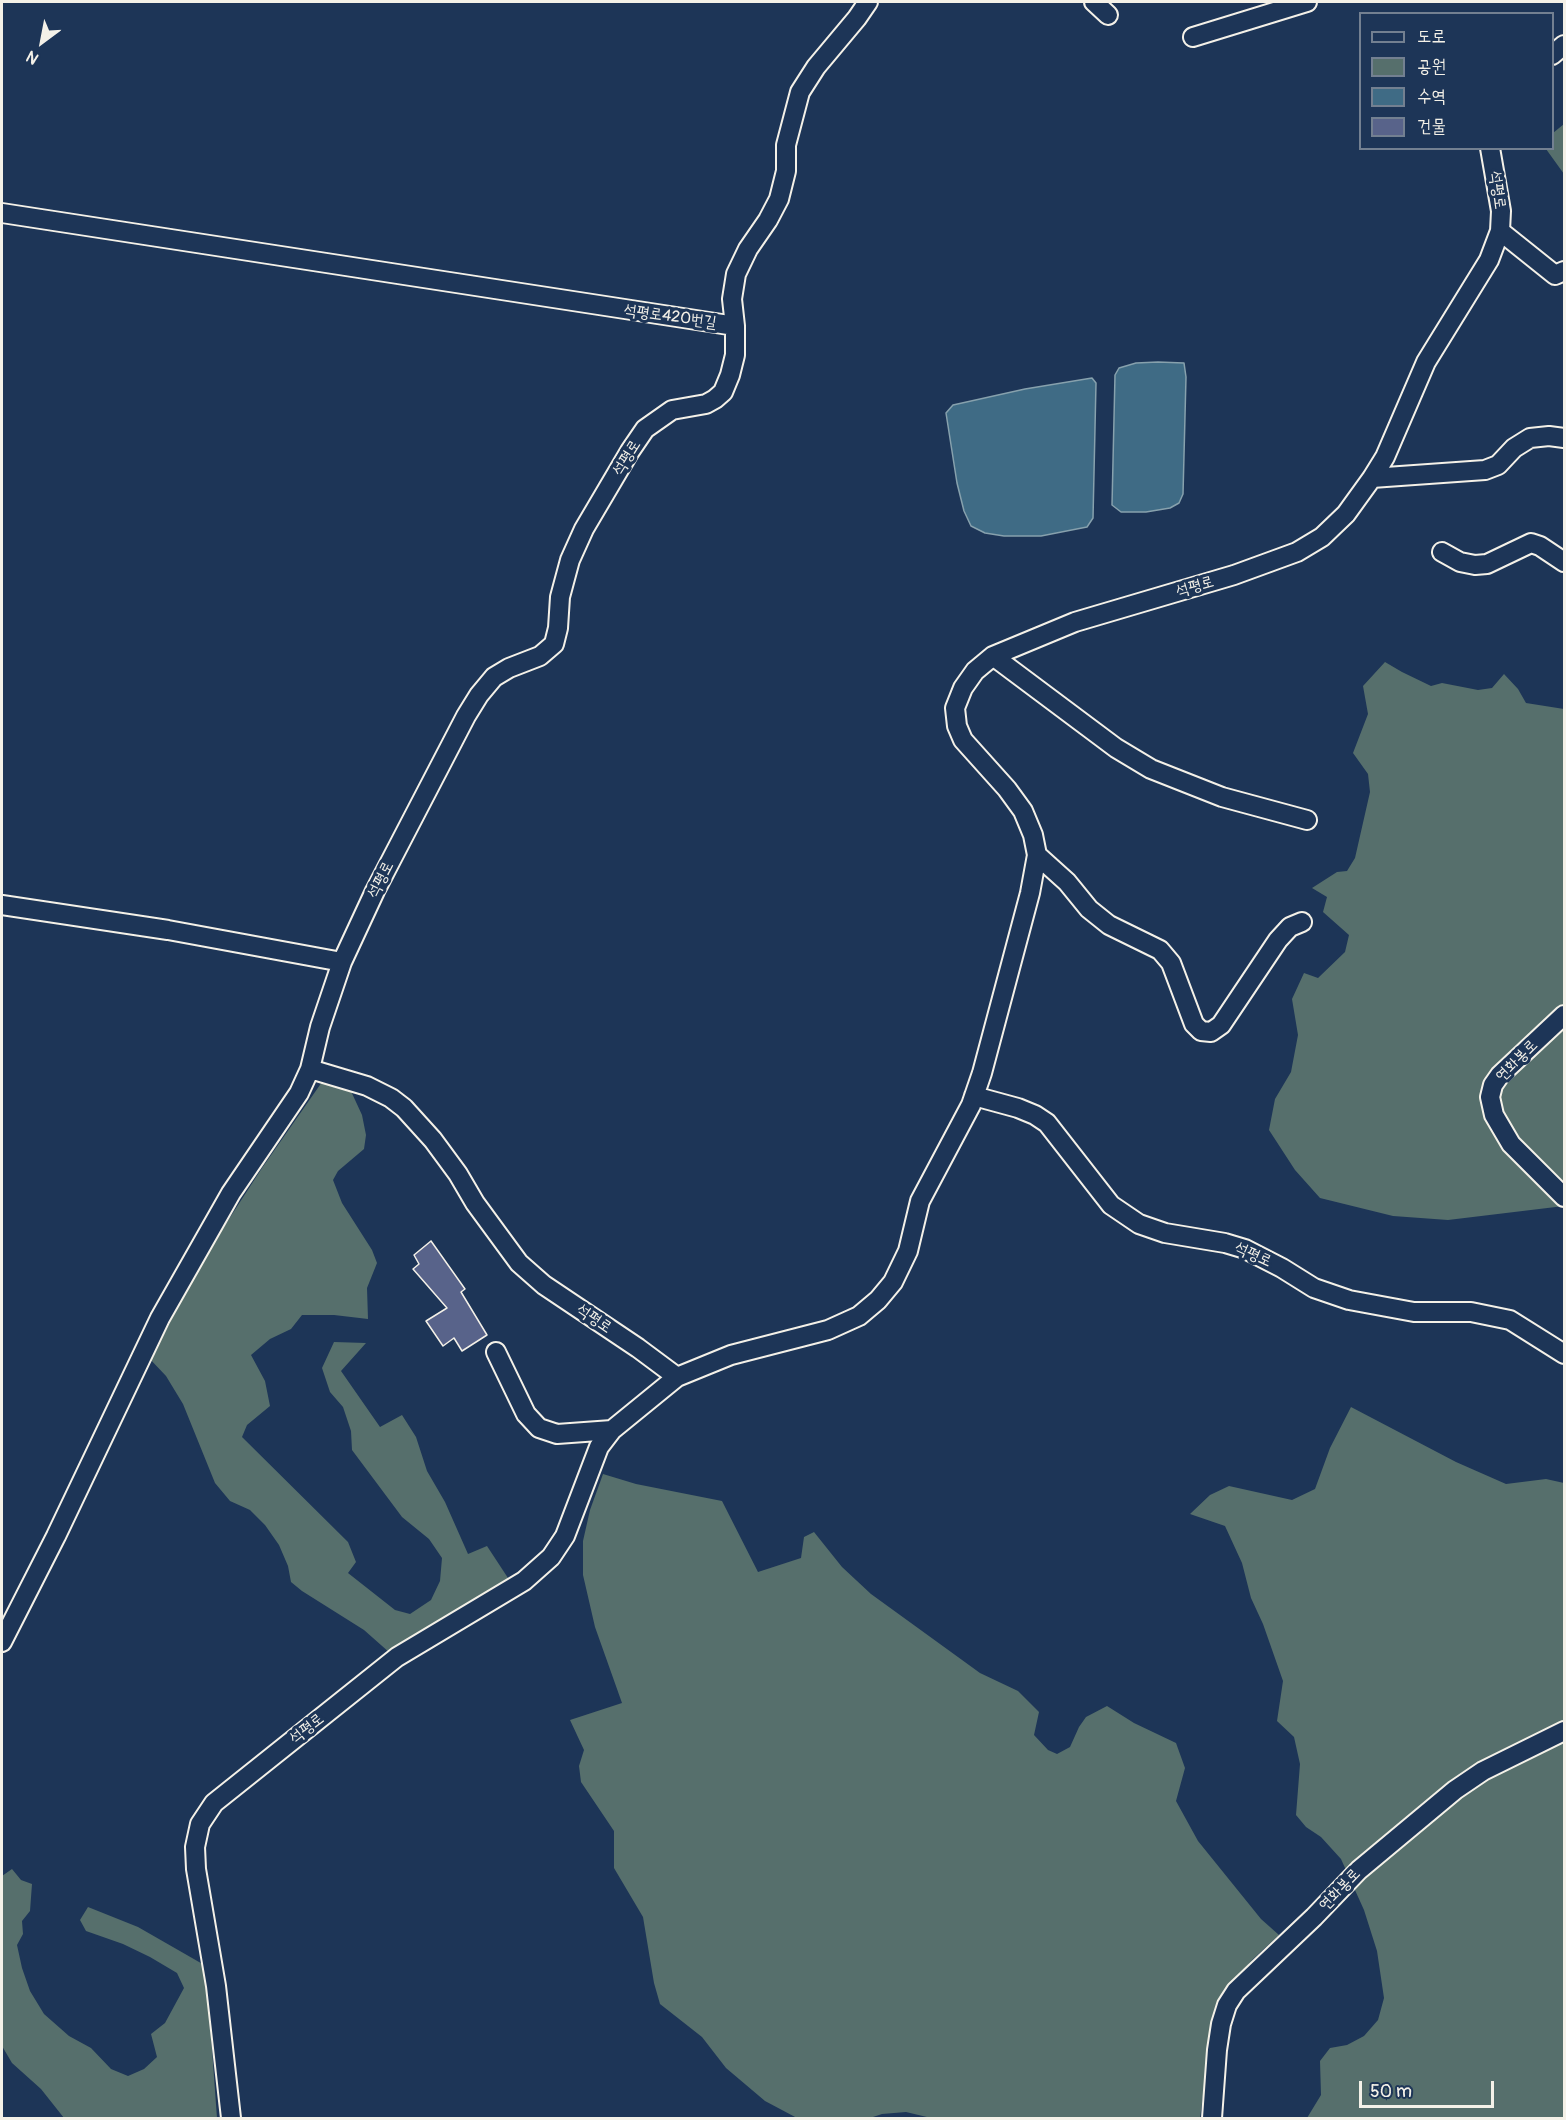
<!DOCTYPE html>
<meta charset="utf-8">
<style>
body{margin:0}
#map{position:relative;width:1566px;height:2120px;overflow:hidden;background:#1d3557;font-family:Pangolin,"Poor Story",sans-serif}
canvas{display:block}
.frame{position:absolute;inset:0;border:3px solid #f4f1e8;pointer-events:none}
.legend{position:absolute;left:1359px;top:12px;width:195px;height:138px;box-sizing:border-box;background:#1d3557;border:2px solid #738091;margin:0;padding:8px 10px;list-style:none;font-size:18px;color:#f4f1e8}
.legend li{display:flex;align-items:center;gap:12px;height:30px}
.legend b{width:30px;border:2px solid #738091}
.north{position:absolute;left:12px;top:12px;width:60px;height:60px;-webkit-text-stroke:4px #1d3557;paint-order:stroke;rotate:212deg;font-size:16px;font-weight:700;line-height:24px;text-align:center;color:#f4f1e8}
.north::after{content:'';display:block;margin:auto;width:21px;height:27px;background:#f4f1e8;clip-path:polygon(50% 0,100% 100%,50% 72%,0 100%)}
.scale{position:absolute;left:1359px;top:2081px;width:135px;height:27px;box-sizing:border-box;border:3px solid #f4f1e8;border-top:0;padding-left:8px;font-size:18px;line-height:21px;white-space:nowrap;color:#f4f1e8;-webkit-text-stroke:4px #1d3557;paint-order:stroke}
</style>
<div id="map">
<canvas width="1566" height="2120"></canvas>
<div class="frame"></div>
<ul class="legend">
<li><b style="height:8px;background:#1d3557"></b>도로</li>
<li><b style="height:16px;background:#566f6c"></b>공원</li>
<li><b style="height:16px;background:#3f6b85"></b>수역</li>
<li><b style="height:16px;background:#58638a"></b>건물</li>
</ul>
<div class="north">N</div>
<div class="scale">50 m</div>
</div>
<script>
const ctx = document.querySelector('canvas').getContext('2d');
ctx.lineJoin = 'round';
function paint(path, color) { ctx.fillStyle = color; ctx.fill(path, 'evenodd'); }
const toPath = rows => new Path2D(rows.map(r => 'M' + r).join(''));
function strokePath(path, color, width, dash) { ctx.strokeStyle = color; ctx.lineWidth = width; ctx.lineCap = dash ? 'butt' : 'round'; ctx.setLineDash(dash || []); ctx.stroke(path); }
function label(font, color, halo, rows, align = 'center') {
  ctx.font = font + ' Pangolin,"Poor Story",sans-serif'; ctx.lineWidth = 6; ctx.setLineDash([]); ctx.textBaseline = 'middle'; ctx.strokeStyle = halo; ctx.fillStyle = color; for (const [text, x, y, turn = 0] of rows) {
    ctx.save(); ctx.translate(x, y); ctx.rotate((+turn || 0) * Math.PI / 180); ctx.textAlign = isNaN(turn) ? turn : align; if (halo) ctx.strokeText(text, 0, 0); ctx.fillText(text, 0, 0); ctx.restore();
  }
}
paint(toPath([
 [1564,124,1564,174,1546,149,1552,148,1553,133],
 [1385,662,1402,672,1431,686,1442,683,1478,690,1492,688,1504,674,1518,689,1526,703,1564,709,1564,1206,1448,1220,1393,1216,1320,1198,1295,1170,1269,1130,1275,1099,1291,1072,1298,1035,1292,999,1304,973,1318,978,1345,952,1349,935,1323,912,1327,897,1312,888,1337,872,1347,871,1355,858,1370,792,1368,774,1353,753,1368,714,1363,686],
 [322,1082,350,1089,362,1115,366,1135,364,1149,338,1171,333,1180,342,1203,372,1250,377,1263,367,1288,368,1319,334,1315,302,1315,291,1329,270,1339,251,1355,265,1381,270,1406,247,1425,242,1437,348,1542,356,1562,348,1573,395,1610,410,1614,431,1600,440,1581,442,1558,429,1539,402,1517,352,1450,351,1431,343,1407,330,1392,322,1368,334,1342,366,1343,341,1371,380,1427,402,1415,416,1437,427,1471,445,1502,468,1554,487,1546,508,1578,492,1592,465,1605,402,1650,390,1653,364,1630,302,1591,291,1582,288,1566,279,1545,265,1525,250,1510,230,1501,215,1483,183,1404,166,1376,148,1357,183,1290,262,1168],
 [1351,1407,1456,1462,1506,1484,1546,1479,1564,1483,1564,2118,1307,2118,1321,2095,1320,2061,1330,2048,1347,2045,1364,2036,1378,2020,1384,1998,1377,1951,1364,1910,1341,1859,1321,1837,1306,1827,1296,1815,1300,1764,1294,1737,1277,1721,1283,1681,1263,1624,1251,1598,1242,1563,1225,1526,1190,1514,1210,1495,1229,1486,1292,1500,1315,1489,1330,1448],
 [603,1474,636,1484,722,1501,758,1572,801,1558,804,1537,814,1532,842,1567,871,1594,980,1673,1018,1691,1039,1712,1034,1735,1048,1750,1057,1754,1070,1747,1079,1727,1086,1717,1107,1706,1134,1723,1176,1743,1185,1768,1176,1801,1198,1841,1261,1919,1279,1935,1253,1959,1226,1991,1212,2031,1200,2118,931,2118,906,2112,882,2114,870,2118,797,2118,765,2101,726,2068,702,2037,660,2004,654,1983,643,1917,614,1868,614,1831,581,1782,579,1766,584,1750,570,1720,622,1703,595,1627,583,1575,583,1541,590,1510],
 [12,1869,21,1880,32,1884,30,1911,22,1921,23,1934,17,1945,22,1968,30,1991,44,2014,69,2036,91,2048,111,2069,128,2076,144,2069,157,2057,151,2034,165,2023,184,1988,177,1973,150,1957,123,1944,86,1931,80,1920,88,1907,138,1927,206,1966,217,2118,64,2118,41,2089,12,2063,2,2046,2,1876]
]), '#566f6c');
const water = toPath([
 [1158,362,1184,363,1186,377,1183,494,1179,503,1170,508,1146,512,1121,512,1112,505,1115,375,1119,368,1136,363,1158,362],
 [1092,378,1096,383,1093,518,1087,527,1041,536,1004,536,985,533,971,526,964,511,957,483,946,413,953,405,1025,389,1092,378]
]);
paint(water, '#3f6b85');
strokePath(water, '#87a1ad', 1.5);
const building = toPath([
 [431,1241,465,1289,461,1292,487,1335,462,1351,454,1338,443,1346,426,1321,447,1308,413,1269,419,1264,414,1255,431,1241]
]);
paint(building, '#58638a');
strokePath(building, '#f4f1e8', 1.5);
const minor = toPath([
 [1094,2,1108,15],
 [1193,37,1307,2],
 [1552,55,1564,45],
 [2,213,735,326],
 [1500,231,1555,275,1564,271],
 [1372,478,1485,470,1498,465,1514,448,1530,438,1549,436,1564,438],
 [1442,552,1460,562,1475,565,1487,564,1531,543,1540,546,1564,562],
 [993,656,1116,748,1151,769,1222,797,1307,820],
 [1037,855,1067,882,1089,909,1109,925,1160,950,1171,963,1194,1024,1201,1031,1211,1032,1221,1025,1278,940,1290,927,1302,922],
 [2,905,168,930,342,962],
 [1564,1015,1500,1075,1493,1085,1490,1097,1494,1115,1511,1144,1564,1197],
 [310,1069,367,1086,391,1098,404,1108,433,1140,458,1174,475,1203,519,1263,544,1285,638,1348,677,1377],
 [974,1096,1018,1108,1035,1115,1047,1123,1111,1205,1139,1224,1165,1233,1225,1243,1245,1249,1282,1268,1314,1288,1349,1300,1414,1312,1471,1312,1510,1320,1564,1354],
 [496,1352,526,1414,539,1428,557,1434,612,1430],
 [2,1642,56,1536,160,1318,231,1193,299,1093,310,1069,320,1027,342,962,375,891,466,716,479,695,494,677,509,668,540,656,554,644,558,628,560,597,570,560,584,529,630,451,645,429,672,410,706,404,715,399,723,392,730,375,735,355,735,326,732,299,736,274,748,249,768,220,779,199,786,171,786,145,800,92,816,67,857,18,868,2],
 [231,2118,216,1986,196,1869,195,1847,200,1824,214,1803,397,1657,524,1581,551,1557,565,1536,599,1447,612,1430,677,1377,731,1355,828,1330,859,1316,878,1300,893,1282,908,1251,920,1201,971,1105,982,1073,1030,893,1037,855,1033,835,1023,811,1007,789,963,740,957,726,955,708,963,688,975,671,993,656,1075,622,1234,575,1297,552,1322,537,1346,514,1372,478,1385,457,1426,362,1489,260,1500,231,1501,211,1490,148],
 [1212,2118,1217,2050,1221,2024,1227,2005,1236,1991,1314,1917,1359,1870,1455,1790,1483,1771,1564,1731]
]);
strokePath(minor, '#f4f1e8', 22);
strokePath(minor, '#1d3557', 18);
label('16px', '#f4f1e8', '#1d3557', [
 ["석평로",1497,190,82],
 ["석평로420번길",670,317,8],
 ["석평로",627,458,-58],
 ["석평로",1195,587,-16],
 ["석평로",381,880,-63],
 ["연화봉로",1517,1061,-45],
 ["석평로",1253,1255,24],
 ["석평로",594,1319,34],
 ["석평로",307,1729,-38],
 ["연화봉로",1340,1890,-46]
]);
</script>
